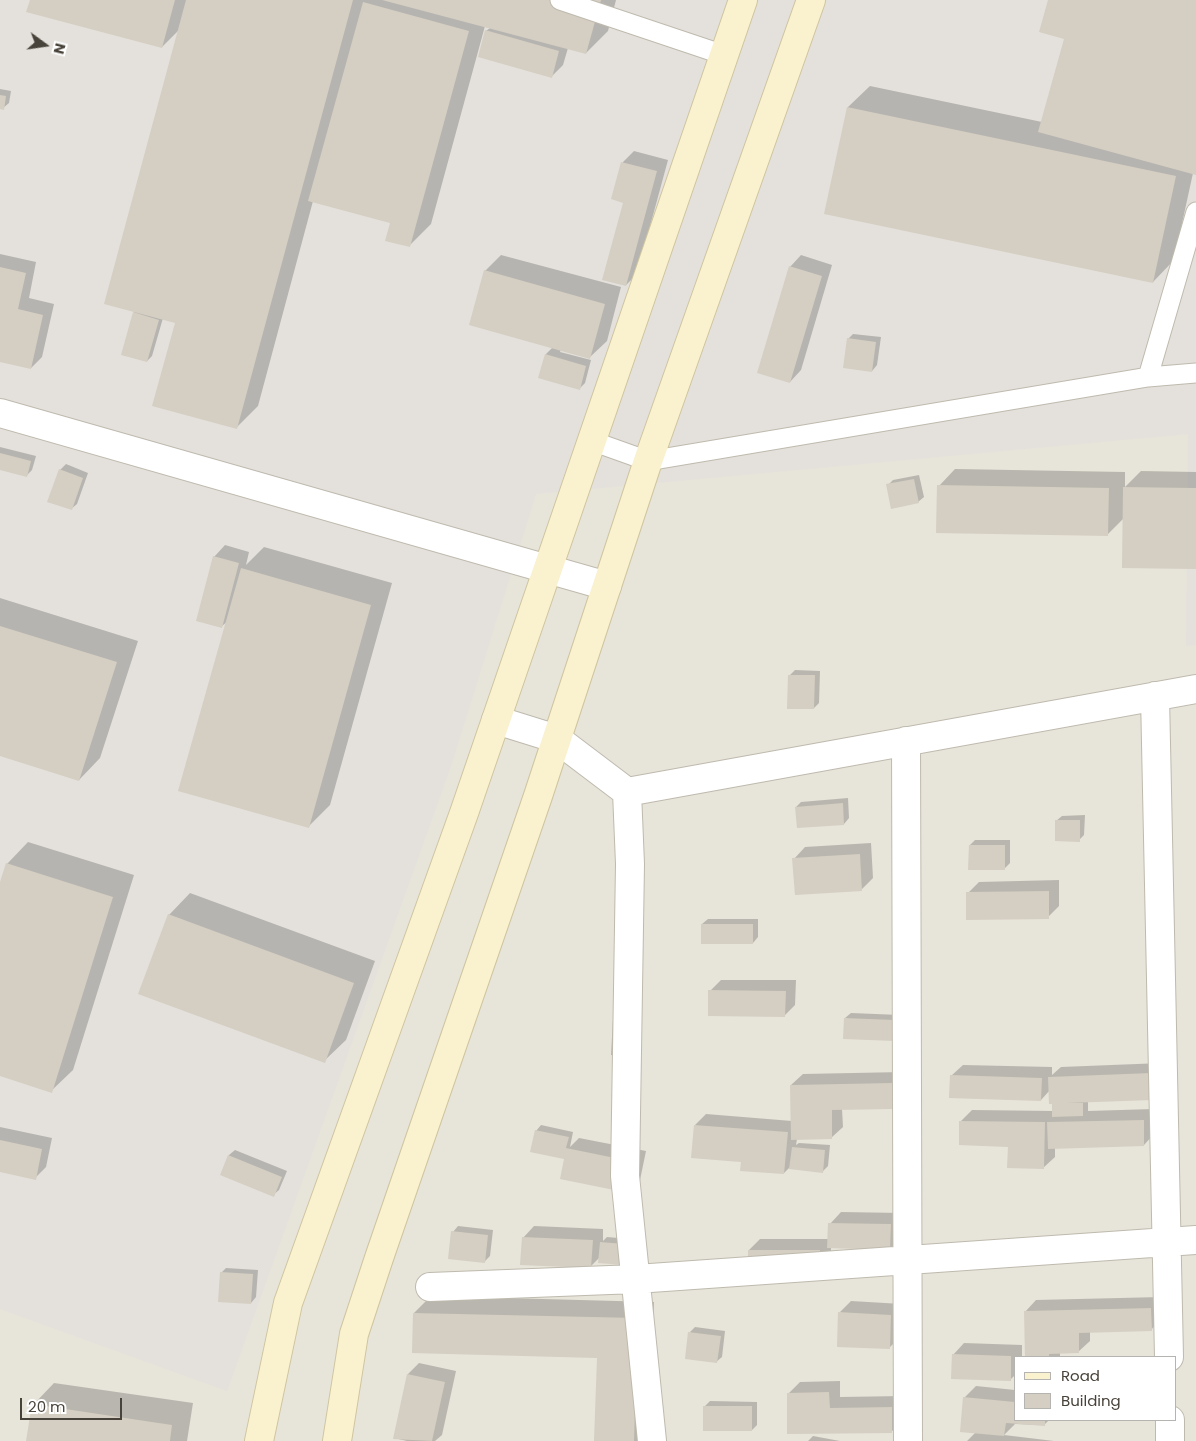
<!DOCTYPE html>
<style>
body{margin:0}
#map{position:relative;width:1196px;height:1441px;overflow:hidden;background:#f4f2eb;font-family:Poppins,sans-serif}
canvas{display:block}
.legend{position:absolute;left:1014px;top:1356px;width:162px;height:65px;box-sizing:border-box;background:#fff;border:1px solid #b6b4b0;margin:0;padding:6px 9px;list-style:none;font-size:15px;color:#48433a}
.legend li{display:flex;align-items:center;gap:10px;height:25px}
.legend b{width:25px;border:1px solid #b6b4b0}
.north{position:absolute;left:20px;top:20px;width:50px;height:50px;-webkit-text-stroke:4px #fff;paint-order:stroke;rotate:104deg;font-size:14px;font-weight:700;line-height:20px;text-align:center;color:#48433a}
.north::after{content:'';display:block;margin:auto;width:18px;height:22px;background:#48433a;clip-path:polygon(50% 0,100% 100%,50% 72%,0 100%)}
.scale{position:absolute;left:20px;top:1398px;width:102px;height:22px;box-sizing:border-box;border:2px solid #48433a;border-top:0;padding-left:6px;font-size:15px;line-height:18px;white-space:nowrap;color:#48433a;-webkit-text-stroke:4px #fff;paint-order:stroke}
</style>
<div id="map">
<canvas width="1196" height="1441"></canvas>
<ul class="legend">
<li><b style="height:6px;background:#faf1cf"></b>Road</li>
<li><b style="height:14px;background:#d5cec2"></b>Building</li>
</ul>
<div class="north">N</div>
<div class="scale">20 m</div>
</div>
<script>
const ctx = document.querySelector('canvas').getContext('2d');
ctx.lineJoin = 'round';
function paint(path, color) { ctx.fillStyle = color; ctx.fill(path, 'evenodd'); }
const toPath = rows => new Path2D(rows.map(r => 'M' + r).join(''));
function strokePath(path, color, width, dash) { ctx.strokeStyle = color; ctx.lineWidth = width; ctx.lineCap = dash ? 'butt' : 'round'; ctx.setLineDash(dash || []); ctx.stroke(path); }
paint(toPath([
 [0,0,1196,0,1196,1441,0,1441],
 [1015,1357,1175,1357,1175,1420,1015,1420]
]), '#e7e4da');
paint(toPath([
 [0,0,1196,0,1196,645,1186,646,1188,434,536,494,450,769,227,1391,0,1309]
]), '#e4e1dc');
paint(toPath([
 [31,0,616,0,608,31,586,53,568,48,563,65,552,76,486,31,490,28,485,26,431,224,409,246,392,222,313,201,258,406,237,427,176,322,163,318,152,356,147,361,134,313,179,30,162,47],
 [1049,0,1196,0,1196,174,1193,173,1174,260,1153,282,826,213,848,107,870,86,1042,122,1065,38],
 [0,89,11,91,9,103,3,108,0,108],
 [634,151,668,160,637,274,626,285,624,202,613,198,623,162],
 [0,254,36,262,29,298,54,304,42,357,31,368,0,361],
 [501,255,621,287,607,341,590,357,561,349,560,352,591,360,585,383,579,389,539,377,546,354,553,347,485,271],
 [801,255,832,265,801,370,790,382,790,267],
 [853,334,881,337,877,365,872,371,848,339],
 [0,447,36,456,32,470,26,476,0,469],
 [66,464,88,473,77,504,71,509,60,470],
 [955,469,1125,472,1125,487,1141,471,1196,472,1196,568,1124,518,1108,534,939,486],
 [919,475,924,497,918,502,888,485,893,480],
 [225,545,249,552,246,565,264,547,392,583,330,805,308,827,228,621,222,626,214,557],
 [0,598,138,641,100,758,79,780,0,755],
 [795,670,820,671,819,703,814,708,789,676],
 [848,798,849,818,844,824,796,807,801,802],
 [1085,815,1084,835,1079,840,1056,821,1062,816],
 [975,840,1010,840,1010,863,1004,869,970,845],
 [28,842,134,875,73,1070,51,1091,0,1075,0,886,7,864],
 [871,843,873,878,862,889,794,859,805,847],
 [1059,880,1059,906,1048,917,968,893,979,882],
 [190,893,375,961,346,1040,324,1061,169,915],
 [708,919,758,919,758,937,753,943,702,924],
 [721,980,796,980,795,1005,784,1016,710,991],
 [851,1013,900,1015,900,1035,845,1018],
 [618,1014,631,1056,611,1055,613,1019],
 [1162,1063,1163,1087,1088,1101,1088,1111,1154,1109,1155,1133,1144,1145,1055,1147,1055,1157,1043,1168,1009,1145,961,1121,972,1110,1054,1111,1050,1090,1041,1100,951,1076,963,1065,1052,1067,1052,1075,1061,1067],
 [903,1072,903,1097,892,1108,842,1109,843,1127,831,1138,797,1139,796,1145,799,1143,830,1145,828,1166,822,1172,791,1166,784,1173,742,1161,695,1125,706,1114,792,1121,791,1085,803,1074],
 [541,1125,573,1132,570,1147,579,1138,646,1151,640,1180,629,1191,567,1154,536,1131],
 [0,1127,52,1138,46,1167,35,1178,0,1171],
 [235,1150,287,1171,279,1190,273,1195,222,1174,229,1155],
 [841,1212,902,1213,901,1238,890,1249,831,1247,831,1257,749,1250,760,1239,829,1239,830,1224],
 [458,1226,493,1230,490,1256,485,1261,453,1232],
 [534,1226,603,1229,603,1241,607,1237,641,1240,600,1257,591,1266,523,1238],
 [226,1268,258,1270,256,1297,251,1303,221,1273],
 [431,1296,654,1302,650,1441,596,1441,598,1357,414,1313],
 [1162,1297,1162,1318,1151,1330,1090,1331,1090,1341,1078,1352,1060,1353,1060,1357,1026,1357,1025,1312,1036,1300],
 [851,1301,902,1304,900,1337,889,1348,840,1312],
 [695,1327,725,1331,722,1357,716,1362,690,1332],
 [964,1343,1022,1345,1022,1357,1015,1357,1015,1375,1010,1380,953,1355],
 [419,1363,456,1371,442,1435,435,1441,407,1441,394,1438,408,1374],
 [840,1381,840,1397,903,1396,903,1421,891,1432,789,1393,800,1382],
 [54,1383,193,1403,187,1441,27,1441,33,1405],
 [976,1386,1015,1390,1015,1420,1049,1420,1044,1425,1015,1424,1004,1435,1054,1441,967,1441,976,1432,964,1398],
 [710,1401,757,1402,757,1425,752,1430,704,1407],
 [813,1436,840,1441,808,1441]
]), '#0003');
paint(toPath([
 [30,0,175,0,162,48,26,12],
 [186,0,353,0,237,429,152,406,175,323,104,304],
 [382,0,601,0,586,54],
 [1048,0,1196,0,1196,175,1038,132,1064,39,1039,32],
 [363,2,469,31,410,247,385,241,390,223,308,201],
 [485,30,559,51,552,78,478,57],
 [0,95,6,96,4,110,0,109],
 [847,107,1176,176,1153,283,824,214],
 [621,162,657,171,626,286,602,280,623,203,611,199],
 [789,266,822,276,790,383,757,373],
 [0,267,26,273,18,309,43,315,31,369,0,362],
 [484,270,605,304,590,359,469,325],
 [133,312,159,320,147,362,121,355],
 [847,338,876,342,872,372,843,368],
 [545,354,586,366,580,390,538,378],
 [0,453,31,461,27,477,0,470],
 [59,469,83,478,72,510,47,502],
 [914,479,919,503,891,509,886,484],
 [937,485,1109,488,1108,536,936,533],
 [1123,487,1196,488,1196,569,1122,568],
 [213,556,239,563,222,628,196,621],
 [241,568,371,605,309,828,178,791],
 [0,626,117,662,79,781,0,756],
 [788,675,815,675,814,709,787,709],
 [843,803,844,825,797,828,795,807],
 [1055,820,1080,820,1080,842,1055,841],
 [969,845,1005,845,1005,870,968,870],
 [860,854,862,891,795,895,792,858],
 [6,863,113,897,52,1093,0,1076,0,882],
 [1049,891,1049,919,966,920,966,892],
 [168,914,354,983,325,1063,138,994],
 [701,924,753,924,753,944,701,944],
 [708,990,786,991,785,1017,708,1016],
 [844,1018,895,1020,895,1041,843,1039],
 [1151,1073,1152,1100,1067,1103,1083,1103,1083,1116,1052,1117,1052,1104,1049,1104,1048,1077],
 [950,1075,1042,1078,1041,1101,949,1098],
 [892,1083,892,1109,832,1110,832,1139,791,1140,790,1085],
 [1144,1120,1144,1146,1048,1149,1047,1122],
 [959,1121,1045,1122,1044,1169,1007,1168,1008,1147,959,1145],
 [694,1125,788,1132,784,1174,740,1171,741,1162,691,1158],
 [535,1130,569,1137,566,1148,635,1162,629,1193,560,1179,564,1159,530,1152],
 [0,1140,42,1149,36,1180,0,1172],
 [792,1147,825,1150,823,1173,789,1169],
 [228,1155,282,1177,274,1197,220,1175],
 [828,1223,891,1224,890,1250,827,1248],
 [451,1231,488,1235,485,1263,448,1259],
 [522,1237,593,1240,591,1268,520,1265],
 [600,1242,637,1245,635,1266,598,1263],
 [748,1250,820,1250,820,1269,748,1269],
 [220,1272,253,1274,251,1304,218,1302],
 [1151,1308,1152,1331,1079,1333,1079,1353,1049,1354,1049,1357,1025,1357,1024,1311],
 [838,1312,891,1315,890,1349,837,1347],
 [413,1313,638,1318,634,1441,594,1441,597,1358,412,1353],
 [688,1332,721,1336,717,1363,685,1359],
 [952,1354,1011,1356,1011,1381,951,1379],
 [407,1374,445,1382,432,1441,393,1439],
 [829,1392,830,1408,892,1407,892,1433,787,1434,787,1393],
 [963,1397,1015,1402,1015,1420,1045,1420,1045,1426,1006,1423,1004,1436,960,1432],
 [32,1404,172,1425,170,1441,26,1441],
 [703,1406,752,1406,752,1431,703,1431]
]), '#d5cec2');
const service = toPath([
 [560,0,724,55],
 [1148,377,1196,212],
 [592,441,648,461,1148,377,1196,373]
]);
const minor = toPath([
 [0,413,607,586],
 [1155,696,1169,1357],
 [496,720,557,739,627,792,1196,689],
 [906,741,908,1441],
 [627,792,630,864,625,1176,652,1441],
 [430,1287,636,1279,1196,1240],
 [1170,1420,1170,1441]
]);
const secondary = toPath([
 [259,1441,288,1303,464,813,743,0],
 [337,1441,354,1334,379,1258,538,796,648,461,811,0]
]);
strokePath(service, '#bfbaae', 21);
strokePath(minor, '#bfbaae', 30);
strokePath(secondary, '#cfc59f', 30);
strokePath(service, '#fff', 19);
strokePath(minor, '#fff', 28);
strokePath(secondary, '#faf1cf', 28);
</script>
